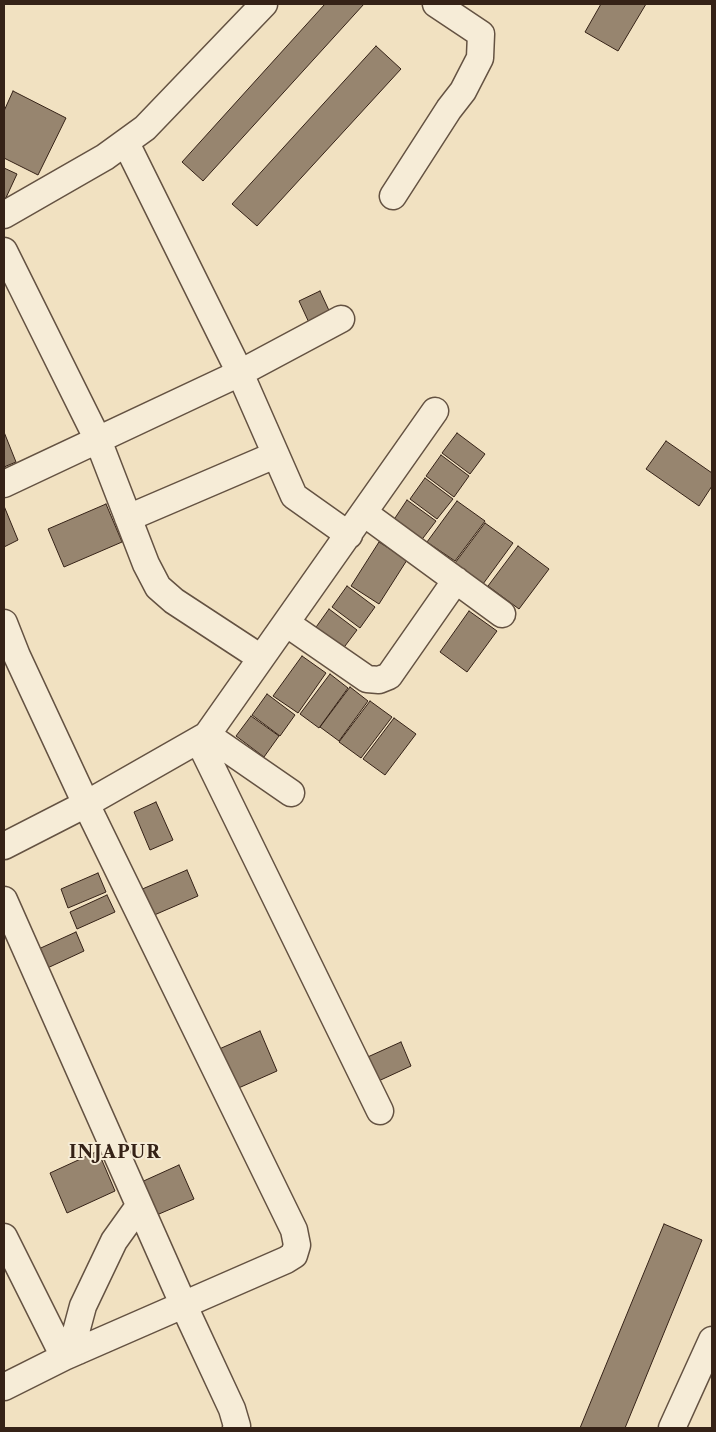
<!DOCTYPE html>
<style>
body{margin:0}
#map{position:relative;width:716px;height:1432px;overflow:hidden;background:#f1e1c1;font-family:"Libre Caslon Text",serif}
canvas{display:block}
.frame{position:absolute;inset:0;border:5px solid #352217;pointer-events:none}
</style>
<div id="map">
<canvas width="716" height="1432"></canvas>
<div class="frame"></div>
</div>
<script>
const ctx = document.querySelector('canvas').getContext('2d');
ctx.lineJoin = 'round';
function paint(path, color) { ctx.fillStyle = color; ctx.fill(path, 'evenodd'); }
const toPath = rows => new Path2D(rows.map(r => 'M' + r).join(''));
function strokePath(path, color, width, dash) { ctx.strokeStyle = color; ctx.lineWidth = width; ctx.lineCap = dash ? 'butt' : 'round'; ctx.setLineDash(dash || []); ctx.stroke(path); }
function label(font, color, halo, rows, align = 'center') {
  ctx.font = font + ' "Libre Caslon Text",serif'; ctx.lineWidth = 4; ctx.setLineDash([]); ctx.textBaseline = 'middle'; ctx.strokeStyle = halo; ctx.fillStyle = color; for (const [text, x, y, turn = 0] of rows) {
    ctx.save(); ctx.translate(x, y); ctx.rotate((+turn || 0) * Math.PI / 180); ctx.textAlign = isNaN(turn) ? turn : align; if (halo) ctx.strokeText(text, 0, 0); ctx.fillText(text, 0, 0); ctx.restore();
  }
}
const building = toPath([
 [325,4,364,4,203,181,182,162,325,4],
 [601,4,646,4,618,51,585,32,601,4],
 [376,46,401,69,257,226,232,204,376,46],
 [13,91,66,118,38,175,4,158,4,111,13,91],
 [4,168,17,174,4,202,4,168],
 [320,291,332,317,311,327,299,301,320,291],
 [4,432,16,462,4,467,4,432],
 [457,433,485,454,470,474,442,453,457,433],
 [666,441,712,473,712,486,699,506,646,469,666,441],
 [441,455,469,476,454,497,426,476,441,455],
 [425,478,453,499,437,519,410,499,425,478],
 [407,500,436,521,420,542,393,521,407,500],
 [457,501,485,521,455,561,427,542,457,501],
 [106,504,122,542,64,567,48,529,106,504],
 [4,506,18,540,4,547,4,506],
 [485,523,513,543,483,584,455,563,485,523],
 [379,542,407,560,379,604,351,586,379,542],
 [518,546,549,569,519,609,488,586,518,546],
 [347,586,375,607,360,628,332,607,347,586],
 [329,609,357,630,342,650,314,630,329,609],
 [469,611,497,631,467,672,440,652,469,611],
 [302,656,326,673,298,713,273,696,302,656],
 [330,674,348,688,319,728,300,714,330,674],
 [350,687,368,701,339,741,320,727,350,687],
 [267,694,295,715,280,736,252,715,267,694],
 [370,701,392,717,361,758,339,742,370,701],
 [251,716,279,736,264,757,236,736,251,716],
 [394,718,416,734,385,775,363,759,394,718],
 [156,802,173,840,150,850,134,812,156,802],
 [187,870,198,896,152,916,140,890,187,870],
 [98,873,106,892,68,908,61,889,98,873],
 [107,895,115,912,77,929,70,912,107,895],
 [76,932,84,951,41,971,32,952,76,932],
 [260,1031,277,1071,234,1090,217,1050,260,1031],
 [401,1042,411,1066,372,1084,361,1060,401,1042],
 [98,1151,115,1191,67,1213,50,1173,98,1151],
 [179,1165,194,1199,152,1217,137,1184,179,1165],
 [664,1224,702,1240,625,1428,580,1428,664,1224]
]);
paint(building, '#97856f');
strokePath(building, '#352217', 1);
const minor = toPath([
 [126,143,240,373,294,496,349,535],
 [393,196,449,109,463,91,480,58,481,34,436,4],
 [4,215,105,157,145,128,264,4],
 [4,251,98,440,146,564,158,587,174,601,261,658],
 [4,484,240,373,341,319],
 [364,513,502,614],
 [128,518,275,455],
 [4,623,17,656,86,804,294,1230,297,1245,294,1255,286,1260,64,1357,4,1387],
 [286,623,367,679,379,680,389,676,456,580],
 [207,735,291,793],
 [199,741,380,1111],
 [4,846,86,804,207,735,435,411],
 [4,900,184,1306,232,1409,237,1426,236,1428],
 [4,1237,64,1357],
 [78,1351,76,1332,83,1306,114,1241,139,1206],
 [672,1428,712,1340]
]);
strokePath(minor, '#645242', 29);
strokePath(minor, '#f6ecd7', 26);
ctx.letterSpacing = '1px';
label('bold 18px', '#352217', '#f6ecd7', [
 ["INJAPUR",115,1153]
]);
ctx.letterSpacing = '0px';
</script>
